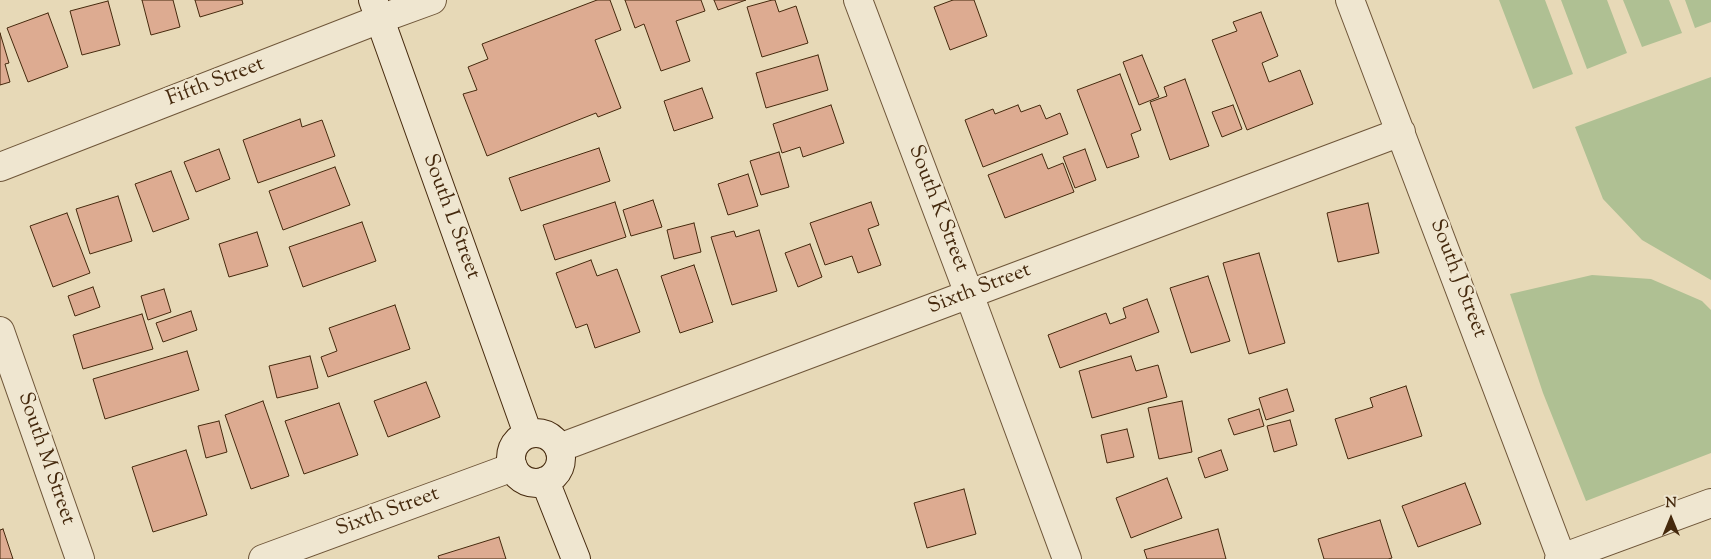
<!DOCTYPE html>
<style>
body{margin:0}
#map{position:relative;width:1711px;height:559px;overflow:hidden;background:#e7d9b7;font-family:"Sorts Mill Goudy",serif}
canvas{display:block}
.north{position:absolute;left:1646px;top:494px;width:50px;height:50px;-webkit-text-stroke:4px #efe6d0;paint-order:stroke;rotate:0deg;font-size:14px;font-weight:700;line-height:20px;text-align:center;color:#45290d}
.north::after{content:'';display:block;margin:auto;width:18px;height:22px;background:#45290d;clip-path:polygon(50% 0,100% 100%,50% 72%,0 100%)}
</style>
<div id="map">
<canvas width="1711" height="559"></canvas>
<div class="north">N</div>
</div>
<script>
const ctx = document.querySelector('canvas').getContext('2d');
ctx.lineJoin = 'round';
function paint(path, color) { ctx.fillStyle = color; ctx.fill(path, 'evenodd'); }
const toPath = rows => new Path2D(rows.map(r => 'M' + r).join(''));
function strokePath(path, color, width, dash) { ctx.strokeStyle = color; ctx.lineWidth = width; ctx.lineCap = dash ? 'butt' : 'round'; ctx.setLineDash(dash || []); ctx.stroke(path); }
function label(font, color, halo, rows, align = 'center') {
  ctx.font = font + ' "Sorts Mill Goudy",serif'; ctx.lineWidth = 4.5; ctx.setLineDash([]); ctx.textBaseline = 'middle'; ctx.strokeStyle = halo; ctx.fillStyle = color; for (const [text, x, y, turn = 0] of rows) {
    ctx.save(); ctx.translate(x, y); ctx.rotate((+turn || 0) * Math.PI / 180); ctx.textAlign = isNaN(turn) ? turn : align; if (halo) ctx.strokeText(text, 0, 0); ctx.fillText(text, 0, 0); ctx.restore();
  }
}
paint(toPath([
 [1499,0,1545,0,1573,74,1533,89],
 [1561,0,1607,0,1627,53,1587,69],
 [1623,0,1669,0,1682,33,1642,47],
 [1685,0,1711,0,1711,22,1695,28],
 [1711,77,1711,280,1642,240,1603,199,1575,127],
 [1592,275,1651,279,1702,301,1711,310,1711,453,1586,501,1543,393,1510,294]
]), '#afc093');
const building = toPath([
 [142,0,173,0,180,27,151,35,142,0],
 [195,0,242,0,243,4,200,17,195,0],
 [597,0,610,0,621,30,595,40,621,108,598,117,596,113,487,156,463,94,477,90,468,67,488,59,482,44,597,0],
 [625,0,701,0,705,11,676,21,690,61,661,71,644,24,635,28,625,0],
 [714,0,746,0,718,10,714,0],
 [772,0,775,0,779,12,796,6,808,43,762,57,747,7,772,0],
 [953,0,974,0,987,36,950,50,934,7,953,0],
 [108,1,120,45,82,55,70,11,108,1],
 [1261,12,1278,56,1262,63,1269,82,1300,70,1313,104,1247,130,1212,40,1237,31,1233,22,1261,12],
 [48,13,68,67,28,82,7,28,48,13],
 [0,33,9,63,5,64,10,82,0,85,0,33],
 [818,55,828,90,766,108,756,73,818,55],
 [1142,55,1159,97,1139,105,1123,62,1142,55],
 [1120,74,1141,130,1131,134,1139,157,1107,168,1077,90,1120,74],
 [1185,79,1209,146,1170,160,1150,102,1167,96,1164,87,1185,79],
 [702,88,713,118,674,131,664,101,702,88],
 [831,105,844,143,803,157,800,147,782,153,773,124,831,105],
 [1018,105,1021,112,1040,105,1046,119,1060,113,1068,134,983,167,965,120,993,109,995,114,1018,105],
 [1233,105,1242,129,1222,137,1212,112,1233,105],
 [300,119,302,127,322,120,335,156,258,183,243,140,300,119],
 [599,148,610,181,521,211,509,178,599,148],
 [219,149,230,179,196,192,184,162,219,149],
 [1085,149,1096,180,1075,188,1063,157,1085,149],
 [779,152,789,187,761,195,750,161,779,152],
 [1042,154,1048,169,1063,163,1074,192,1005,218,988,175,1042,154],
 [335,167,350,205,283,230,269,191,335,167],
 [171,171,189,219,153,232,135,184,171,171],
 [748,174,758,206,728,215,718,184,748,174],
 [118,196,132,241,90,254,76,209,118,196],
 [653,200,662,227,631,236,623,210,653,200],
 [615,202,626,237,555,260,543,225,615,202],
 [871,202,879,225,868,229,881,265,858,273,852,256,825,265,810,223,871,202],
 [1368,203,1379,253,1338,262,1327,213,1368,203],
 [67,213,90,273,53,287,30,226,67,213],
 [362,222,376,261,303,287,289,247,362,222],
 [694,223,701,252,674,259,667,230,694,223],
 [759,230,777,291,732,305,711,237,734,231,736,237,759,230],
 [257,232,268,266,229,277,219,244,257,232],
 [810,244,822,277,798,287,785,253,810,244],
 [1259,253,1285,343,1249,354,1223,263,1259,253],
 [591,260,597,276,617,269,640,332,595,348,587,324,576,328,556,273,591,260],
 [694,265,713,322,680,333,661,276,694,265],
 [1208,276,1230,341,1191,353,1170,288,1208,276],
 [93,287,100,307,75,316,68,296,93,287],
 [164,289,171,312,148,320,141,296,164,289],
 [1147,299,1159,332,1060,368,1048,335,1106,313,1110,324,1126,318,1123,308,1147,299],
 [395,305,410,349,328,377,321,357,337,351,329,328,395,305],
 [191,311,197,330,163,342,156,323,191,311],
 [142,314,153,349,83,369,73,335,142,314],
 [187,351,199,390,105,419,93,379,187,351],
 [310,356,318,388,277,398,269,366,310,356],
 [1131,356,1136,371,1158,365,1167,397,1092,418,1079,371,1131,356],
 [426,382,440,417,388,437,374,401,426,382],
 [1406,386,1422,436,1348,459,1335,419,1373,407,1370,398,1406,386],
 [1287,389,1294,411,1266,420,1259,398,1287,389],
 [263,401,289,476,251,489,225,415,263,401],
 [1182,401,1192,452,1159,459,1148,408,1182,401],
 [339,403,358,455,304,474,285,421,339,403],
 [1259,409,1264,426,1234,435,1228,419,1259,409],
 [1290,420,1297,445,1274,452,1267,426,1290,420],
 [219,421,227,452,206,458,198,426,219,421],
 [1127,429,1134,457,1107,463,1101,435,1127,429],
 [186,450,207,515,153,532,132,467,186,450],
 [1221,450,1228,470,1205,478,1198,458,1221,450],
 [1167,478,1182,518,1131,538,1116,498,1167,478],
 [1465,483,1481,524,1418,547,1402,506,1465,483],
 [964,489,976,534,927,548,914,503,964,489],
 [1380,520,1392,558,1388,559,1324,559,1318,539,1380,520],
 [3,529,13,559,0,559,0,530,3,529],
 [1218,529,1226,559,1147,559,1144,550,1218,529],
 [499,537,506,559,439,559,438,556,499,537]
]);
paint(building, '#ddab91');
strokePath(building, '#45290d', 1);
const street = toPath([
 [858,0,969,294,1067,559],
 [1350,0,1562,559],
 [0,167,380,19,432,0],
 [0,331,80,559],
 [559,448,1401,132],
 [263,559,513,467],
 [1559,559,1711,503]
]);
const secondary = toPath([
 [373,0,528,434],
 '511 458a25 25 0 1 1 50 0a25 25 0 1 1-50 0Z',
 [545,481,576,559]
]);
strokePath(street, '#6e5538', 30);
strokePath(secondary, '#45290d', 30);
strokePath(street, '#efe6d0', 28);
strokePath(secondary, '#efe6d0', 28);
label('21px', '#45290d', '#efe6d0', [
 ["Fifth Street",216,83,-21],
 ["South K Street",937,209,69],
 ["South L Street",450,217,70],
 ["South J Street",1457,279,69],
 ["Sixth Street",980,290,-21],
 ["South M Street",45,459,71],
 ["Sixth Street",388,513,-20]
]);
</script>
